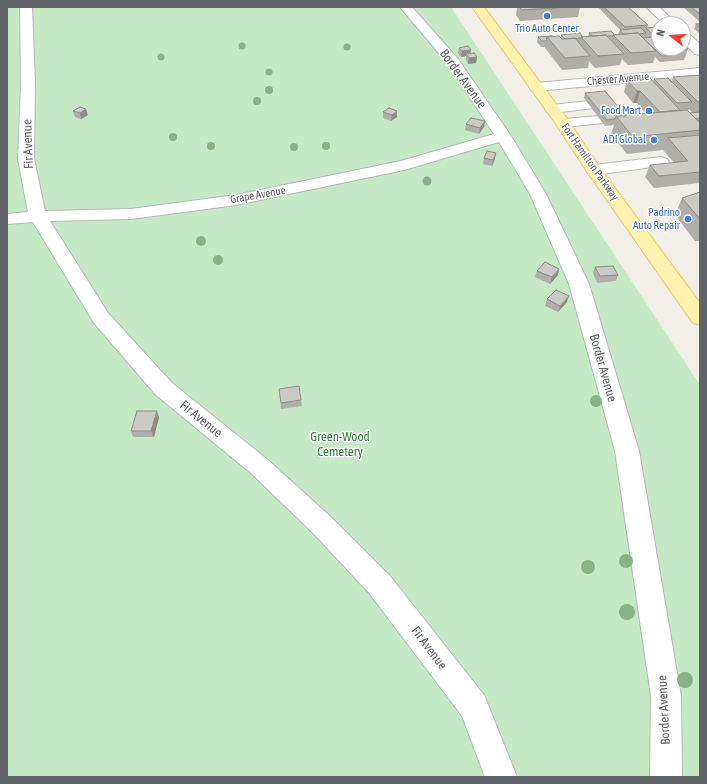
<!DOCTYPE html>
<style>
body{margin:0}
#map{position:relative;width:707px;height:784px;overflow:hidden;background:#f1efe8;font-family:"Asap Condensed",sans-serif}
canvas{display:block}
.frame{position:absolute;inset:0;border:8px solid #5f6368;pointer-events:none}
.north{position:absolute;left:651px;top:16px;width:40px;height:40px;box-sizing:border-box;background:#fff;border:1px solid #bfc1c3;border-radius:50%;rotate:287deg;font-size:11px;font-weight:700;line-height:16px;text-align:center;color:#5f6368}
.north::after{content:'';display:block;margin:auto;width:14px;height:18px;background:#ea4335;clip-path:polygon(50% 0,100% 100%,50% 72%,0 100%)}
</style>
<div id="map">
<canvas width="707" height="784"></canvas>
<div class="frame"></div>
<div class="north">N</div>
</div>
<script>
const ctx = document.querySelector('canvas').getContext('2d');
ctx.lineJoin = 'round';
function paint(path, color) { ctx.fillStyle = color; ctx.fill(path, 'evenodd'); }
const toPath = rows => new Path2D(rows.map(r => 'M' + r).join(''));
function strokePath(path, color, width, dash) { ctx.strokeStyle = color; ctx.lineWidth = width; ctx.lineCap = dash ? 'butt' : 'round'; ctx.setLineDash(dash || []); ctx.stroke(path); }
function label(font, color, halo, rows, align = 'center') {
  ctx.font = font + ' "Asap Condensed",sans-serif'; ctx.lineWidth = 3; ctx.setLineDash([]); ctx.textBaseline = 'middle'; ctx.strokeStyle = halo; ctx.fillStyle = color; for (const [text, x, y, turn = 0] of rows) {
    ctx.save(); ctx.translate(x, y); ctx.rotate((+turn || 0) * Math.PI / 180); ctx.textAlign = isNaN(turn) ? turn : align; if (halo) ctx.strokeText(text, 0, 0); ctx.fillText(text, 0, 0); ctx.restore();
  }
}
paint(toPath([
 [7,7,451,7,700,385,700,777,7,777]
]), '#c5e8c5');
const minor = toPath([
 [20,7,32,7,35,84,34,159,45,211,131,209,236,195,401,161,494,134,448,64,400,7,412,7,458,59,511,136,546,194,589,284,639,451,681,696,682,777,650,777,651,696,615,451,569,284,530,194,499,142,404,170,236,205,131,219,50,221,108,313,172,383,268,460,333,519,390,576,484,695,517,777,485,777,462,716,370,594,315,535,252,474,156,395,94,323,33,222,7,224,7,214,28,212,18,159,21,84,20,7],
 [646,7,659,7,677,24,664,24,646,7],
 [683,31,687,32,700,44,700,55,695,54,683,42,683,31],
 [700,68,700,76,536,91,531,90,529,87,531,84,536,83,700,68],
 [589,101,594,102,596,105,594,108,552,113,547,112,545,109,547,106,552,105,589,101],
 [600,116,605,117,607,120,605,123,563,127,558,126,556,123,558,120,563,119,600,116],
 [661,157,667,159,669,162,667,165,594,175,588,173,586,170,588,167,594,165,661,157]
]);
const major = toPath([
 [472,7,484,7,568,120,600,168,700,303,700,325,693,323,586,170,556,124,472,7]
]);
strokePath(minor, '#b5b8bc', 2);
strokePath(major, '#f2c960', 2);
paint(minor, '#fff');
paint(major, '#fff2af');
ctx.fillStyle = '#89b387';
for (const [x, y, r] of [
 [242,46,3.5],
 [347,47,3.5],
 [161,57,3.5],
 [269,72,3.5],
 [269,90,4],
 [257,101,4],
 [173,137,4],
 [211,146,4],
 [326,146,4],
 [294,147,4],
 [427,181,4.5],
 [201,241,5],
 [218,260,5],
 [596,401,6],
 [626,561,7],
 [588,567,7],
 [627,612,8],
 [685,680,8]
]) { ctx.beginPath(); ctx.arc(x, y, r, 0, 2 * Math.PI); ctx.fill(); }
paint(toPath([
 [517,7,580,7,578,17,520,21,516,15],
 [598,7,628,7,648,25,647,28,659,27,659,48,683,48,688,49,684,60,660,62,655,57,653,63,628,65,622,59,620,65,595,68,589,61,588,68,562,70,545,48,545,47,541,47,537,42,538,37,552,36,561,38,561,35,583,37,588,37,589,33,618,34,620,30],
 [683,7,700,7,700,22],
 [696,24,700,24,700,34,694,29],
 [459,48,471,50,470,54,477,57,476,63,468,64,466,60,466,56,461,57,458,53],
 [700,75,700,183,654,188,645,177,650,165,674,163,663,150,627,154,611,134,614,125,605,126,584,98,585,93,626,116,646,114,637,103,633,103,624,92,627,80,653,82,654,79,672,82,673,77],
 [689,109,692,112,690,113,688,111],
 [73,111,88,115,81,119,75,117],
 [397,111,397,117,391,121,383,118,383,112],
 [485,121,484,127,479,134,465,130,466,124],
 [484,158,495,159,492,166,483,164],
 [700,192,700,241,695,241,675,215,682,198],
 [595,267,618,275,616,281,597,283,593,273],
 [537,271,558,275,550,284,535,277],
 [547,299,567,302,558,312,545,306],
 [279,389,301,400,302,406,281,409],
 [159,417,154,437,133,437,131,431]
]), '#afaea9');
paint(toPath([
 [471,50,470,56,466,54,466,56,461,57,462,51],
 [477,57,476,63,468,64,469,58],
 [637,91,640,91,637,103,633,103],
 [86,109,88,115,81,119,80,113],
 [397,111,397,117,391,121,392,115],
 [485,121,484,127,479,134,480,128],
 [496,153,495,159,492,166,493,160],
 [559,269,558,275,550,284,552,277],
 [569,296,567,302,558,312,560,306],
 [157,411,159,417,154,437,151,431]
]), '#8f8d8a');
const building = toPath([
 [519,7,568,7,522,10,519,7],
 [604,7,628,7,648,25,625,27,604,7],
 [691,7,700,7,700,14,691,7],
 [696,24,700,24,700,27,696,24],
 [659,27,659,31,656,31,656,32,651,33,646,28,659,27],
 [641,28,646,33,639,34,638,33,623,34,620,30,641,28],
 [611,31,615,35,613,35,613,36,607,36,606,35,593,36,589,33,611,31],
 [580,33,583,37,581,37,581,38,565,39,561,35,580,33],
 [638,33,656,51,631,53,613,35,638,33],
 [606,35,624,54,598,56,581,37,606,35],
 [552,36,547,37,546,41,542,41,538,37,552,36],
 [559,36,562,39,575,38,590,56,565,58,547,37,559,36],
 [654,37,659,41,659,48,666,48,674,55,662,56,643,38,654,37],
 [683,44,688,49,676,50,674,48,683,48,683,44],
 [468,46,471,50,462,51,459,48,468,46],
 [474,53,477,57,469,58,466,54,474,53],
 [700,75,700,101,698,102,673,77,700,75],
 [650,78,680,110,660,112,640,91,637,91,627,80,650,78],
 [668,78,692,102,677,103,654,79,668,78],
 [605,91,626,116,616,116,615,119,607,120,585,93,605,91],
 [80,107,86,109,80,113,73,111,80,107],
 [389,108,397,111,392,115,383,112,389,108],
 [687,110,700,123,700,130,633,137,616,116,687,110],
 [700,112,700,118,696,119,690,113,700,112],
 [471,118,485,121,480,128,466,124,471,118],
 [700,135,700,172,659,176,650,165,688,161,668,138,700,135],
 [487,151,496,153,493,160,484,158,487,151],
 [700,192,700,219,682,198,700,192],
 [545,262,559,269,552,277,537,271,545,262],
 [613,266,618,275,600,276,595,267,613,266],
 [556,290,569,296,560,306,547,299,556,290],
 [299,386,301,400,281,403,279,389,299,386],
 [137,411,157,411,151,431,131,431,137,411]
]);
paint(building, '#cccac5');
strokePath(building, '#8f8d8a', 1);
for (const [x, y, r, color] of [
 [547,16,4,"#3f7fe0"],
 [649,111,4,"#3f7fe0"],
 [654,140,4,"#3f7fe0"],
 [688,219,4,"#3f7fe0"]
]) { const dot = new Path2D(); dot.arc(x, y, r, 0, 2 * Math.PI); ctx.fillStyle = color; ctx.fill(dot); strokePath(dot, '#fff', 1.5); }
label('11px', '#366cbe', '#fff', [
 ["Trio Auto Center",547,29,"center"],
 ["Food Mart",641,111],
 ["ADI Global",646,140],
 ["Padrino",680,213],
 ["Auto Repair",680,226]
], 'right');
label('11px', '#5f6368', '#fff', [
 ["Chester Avenue",618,79,-5],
 ["Fort Hamilton Parkway",590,162,55],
 ["Grape Avenue",258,195,-10]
]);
label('13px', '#5f6368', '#fff', [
 ["Border Avenue",463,79,54],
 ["Fir Avenue",28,144,-92],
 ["Border Avenue",603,368,74],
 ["Fir Avenue",201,419,39],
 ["Fir Avenue",429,648,53],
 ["Border Avenue",664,710,-93]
]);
label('13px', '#348238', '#fff', [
 ["Green-Wood",340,437],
 ["Cemetery",340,452]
]);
</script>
